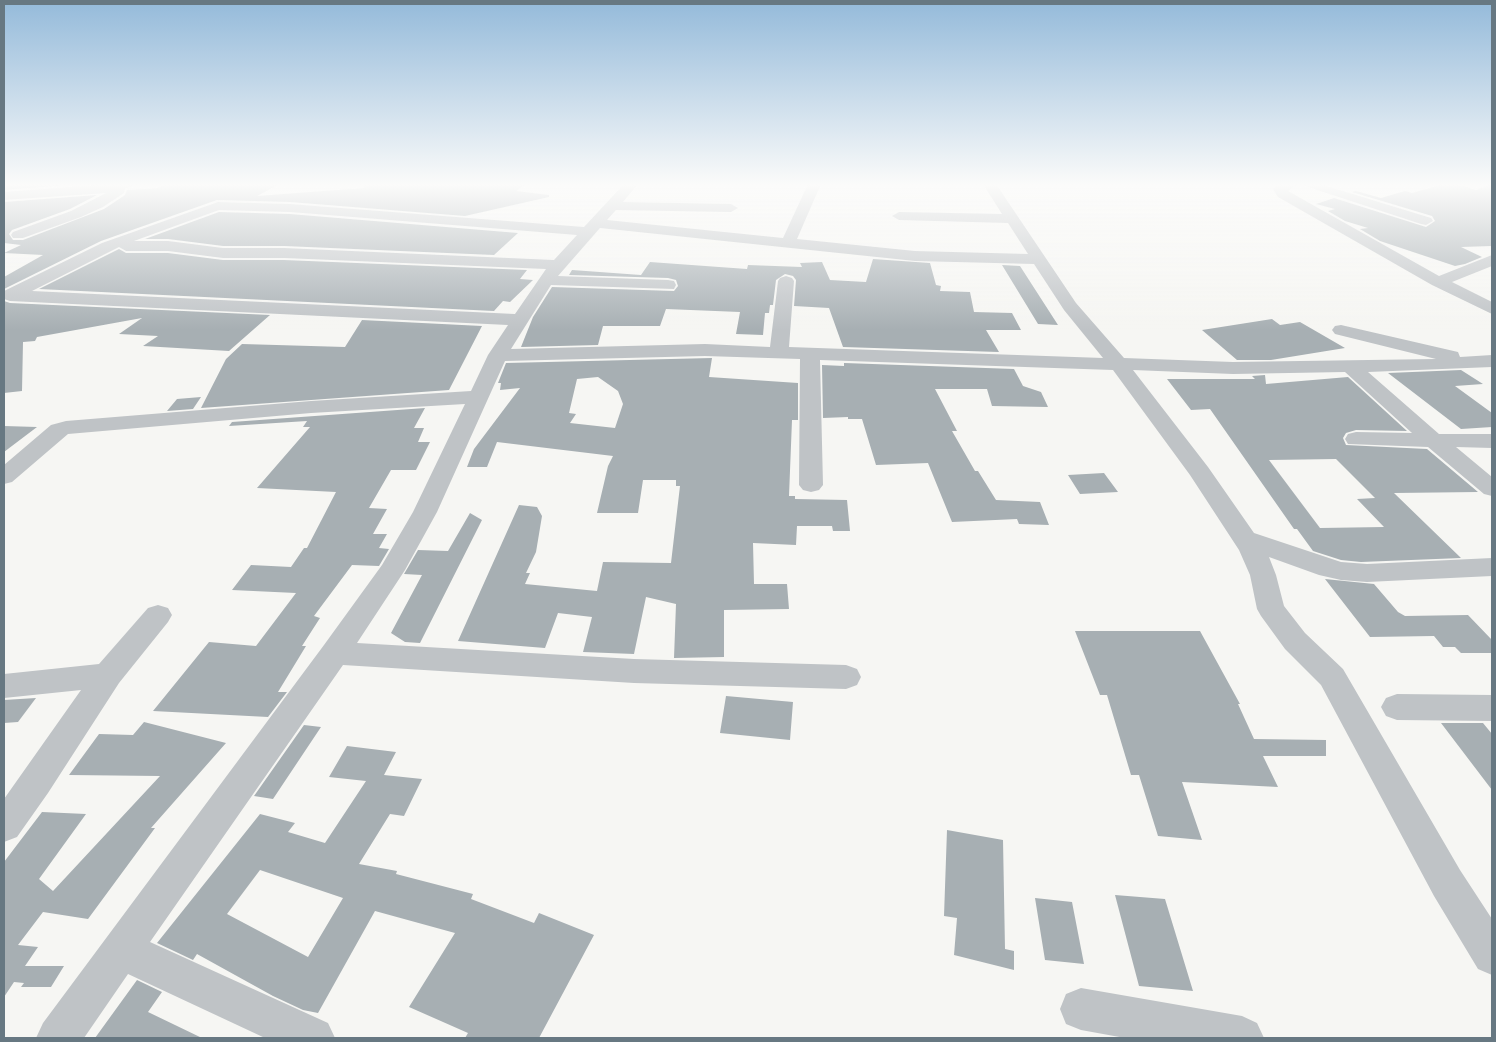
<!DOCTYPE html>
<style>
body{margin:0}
#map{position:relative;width:1496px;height:1042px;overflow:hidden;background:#f6f6f3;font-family:Montserrat,sans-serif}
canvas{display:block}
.frame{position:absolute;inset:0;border:5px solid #677882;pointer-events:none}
</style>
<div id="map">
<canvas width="1496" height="1042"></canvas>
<div class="frame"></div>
</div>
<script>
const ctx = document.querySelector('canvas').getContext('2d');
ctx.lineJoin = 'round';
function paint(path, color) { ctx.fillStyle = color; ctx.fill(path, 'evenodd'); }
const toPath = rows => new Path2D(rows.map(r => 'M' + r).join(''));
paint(toPath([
 [4,184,79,184,4,190],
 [165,184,279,184,257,196,364,188,364,184,526,184,516,191,549,195,549,197,465,216,290,202,217,200,101,241,4,289,4,277,43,255,4,253,21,245,4,243,4,202,97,195,70,209,12,230,9,234,13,240,23,240,104,209,125,195,127,190,158,188],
 [1444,184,1457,184,1476,190,1492,184,1492,246,1461,247,1482,257,1465,264,1455,266,1380,241,1360,229,1368,228,1345,221,1328,211,1335,209,1316,204,1334,198,1426,227,1435,221,1432,216,1352,192,1356,191,1381,198,1405,191,1412,193],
 [219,212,290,214,518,233,494,255,284,246,223,246,168,239,145,239],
 [119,249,126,253,168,253,223,260,284,260,527,270,520,279,533,280,510,302,503,301,494,311,39,289],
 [873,259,930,263,936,285,941,286,940,291,970,292,974,312,1012,313,1021,330,986,330,999,352,843,347,829,308,794,306,796,280,793,276,785,274,776,280,773,305,770,305,769,313,765,313,763,335,736,334,740,312,666,309,660,326,603,326,598,345,521,347,533,317,552,287,674,291,678,286,676,280,668,278,569,275,572,270,641,275,650,262,747,269,748,265,802,267,800,263,822,262,830,280,866,282],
 [1002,265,1020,266,1058,325,1038,324],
 [4,301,10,303,270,315,229,351,143,346,158,336,119,334,142,318,37,337,35,341,23,342,22,391,4,393],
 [1272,319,1280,325,1300,322,1345,348,1271,360,1237,360,1202,330],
 [362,320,482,326,449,390,201,408,226,359,242,344,345,347],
 [712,358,709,377,798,383,798,420,792,420,789,496,795,496,795,499,847,500,850,531,833,531,832,526,797,526,796,545,753,543,754,584,787,584,789,609,724,610,724,657,674,658,676,604,646,597,634,654,583,652,592,617,558,613,545,648,458,641,519,505,537,507,542,516,536,552,526,573,530,573,525,584,597,591,603,562,671,563,680,486,676,486,676,480,643,480,638,513,597,513,608,466,613,456,497,442,487,467,467,467,474,449,520,388,500,390,501,383,498,383,506,363],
 [598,377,618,391,623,404,615,428,570,423,576,414,569,413,577,379],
 [844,363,1014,369,1023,386,1041,392,1048,407,992,406,987,389,935,389,957,431,952,431,975,471,978,471,996,500,1040,502,1049,525,1019,524,1017,519,952,522,928,463,876,465,862,419,848,419,848,417,823,418,822,365,844,366],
 [1461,370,1483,384,1455,386,1492,413,1492,427,1461,429,1388,373],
 [1265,375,1266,384,1348,377,1407,431,1356,430,1346,433,1343,438,1346,445,1427,449,1478,492,1394,493,1461,558,1361,562,1341,560,1313,551,1297,529,1294,529,1210,409,1191,410,1167,379,1255,379,1252,376],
 [1336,459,1375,498,1357,499,1384,527,1320,528,1269,460],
 [201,397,193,409,167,411,177,399],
 [425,408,414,428,424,428,418,442,430,442,416,470,391,470,369,508,387,509,373,534,387,534,379,548,389,549,379,566,352,565,314,616,320,618,302,646,306,646,278,692,287,692,268,717,153,711,209,642,256,646,296,593,232,590,251,565,291,567,304,548,307,548,336,492,257,488,310,427,303,427,307,421,229,426,232,422],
 [4,426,37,427,4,452],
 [1104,473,1118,492,1080,494,1068,475],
 [470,513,482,520,420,643,405,642,391,633,422,575,404,574,418,550,448,551],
 [1325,579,1374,584,1398,612,1405,616,1468,615,1492,640,1492,653,1461,653,1455,647,1443,647,1434,636,1370,637],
 [1075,631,1200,631,1240,704,1238,704,1254,739,1326,740,1326,756,1263,756,1278,787,1182,782,1202,840,1158,836,1139,775,1131,775,1107,695,1100,695],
 [726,696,793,702,790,740,720,733],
 [36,698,18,722,4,723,4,700],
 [144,722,226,743,151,828,155,828,88,919,43,912,18,945,38,947,25,966,64,966,51,987,21,987,24,983,14,982,4,997,4,862,42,812,86,814,39,879,53,891,160,776,69,775,99,734,133,735],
 [1441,723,1483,723,1492,734,1492,790],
 [304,725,321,727,273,799,254,796],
 [347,746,396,752,384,775,422,779,404,816,390,814,359,864,397,871,396,874,473,894,471,899,534,923,539,913,594,935,539,1038,465,1038,468,1033,409,1007,455,933,375,911,318,1013,303,1010,273,996,197,954,193,960,157,943,260,814,295,823,288,832,325,843,366,781,329,777],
 [260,870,343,898,308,957,227,914],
 [947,830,1003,840,1005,949,1014,951,1014,970,954,955,957,918,944,916],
 [1115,895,1165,899,1193,991,1139,986],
 [1035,898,1072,902,1084,964,1045,960],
 [137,980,162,992,148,1012,202,1038,95,1038]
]), '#a7afb3');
paint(toPath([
 [109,184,135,184,125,189,124,193,103,207,81,217,23,238,13,238,11,235,13,232,71,211,106,193,4,200,4,192,109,184],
 [624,184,638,184,623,202,731,204,738,208,731,212,616,210,607,220,783,238,808,184,821,184,797,239,915,251,1028,254,1008,223,899,220,892,216,899,212,1002,214,983,184,996,184,1076,303,1124,358,1233,362,1436,359,1335,334,1332,330,1335,326,1341,325,1458,352,1460,357,1492,355,1492,367,1368,372,1439,434,1492,434,1492,448,1456,447,1492,477,1492,496,1484,494,1428,447,1348,444,1345,439,1348,434,1356,432,1412,433,1345,372,1233,374,1133,370,1208,467,1254,533,1341,562,1367,564,1492,558,1492,576,1367,582,1341,580,1319,575,1269,557,1276,575,1284,606,1305,633,1343,669,1460,870,1492,919,1492,975,1478,969,1434,896,1321,685,1285,649,1261,616,1257,609,1250,575,1239,550,1190,475,1113,370,820,360,823,485,819,490,811,492,803,490,799,485,800,359,705,356,505,361,437,512,405,570,357,643,634,659,846,665,857,669,861,677,857,685,846,689,634,683,343,665,150,942,328,1023,335,1038,265,1038,128,974,84,1038,36,1038,43,1023,324,645,382,565,413,512,465,404,311,413,68,434,12,482,4,484,4,465,51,425,66,421,311,401,471,391,488,355,508,325,10,301,4,299,4,291,102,243,218,202,290,204,584,227,624,184],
 [219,210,290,212,577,235,554,260,284,248,223,248,168,241,134,241,219,210],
 [600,228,915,261,1034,264,1064,310,1103,358,789,347,794,281,792,278,786,276,780,278,778,281,770,347,705,344,511,349,551,285,674,289,676,285,674,281,668,280,558,276,600,228],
 [119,247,126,251,168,251,223,258,284,258,546,269,515,314,32,291,119,247],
 [1280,184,1298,184,1288,191,1439,276,1492,255,1492,266,1452,282,1492,302,1492,314,1432,285,1278,197,1273,189,1280,184],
 [1299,184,1320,184,1431,218,1433,221,1426,225,1421,224,1299,184],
 [158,605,168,608,172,615,168,622,119,683,48,793,17,837,4,842,4,799,81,690,4,698,4,674,99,664,148,608,158,605],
 [1397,694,1492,695,1492,721,1397,720,1386,716,1381,707,1386,698,1397,694],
 [1081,988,1242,1016,1257,1023,1264,1038,1125,1038,1081,1030,1066,1024,1060,1009,1066,994,1081,988]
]), '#bfc3c6');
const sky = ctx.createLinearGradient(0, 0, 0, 330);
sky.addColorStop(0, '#94bada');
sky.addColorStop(0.56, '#fbfbfa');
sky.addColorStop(1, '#fbfbfa00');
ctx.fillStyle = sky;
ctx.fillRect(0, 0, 1496, 330);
</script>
